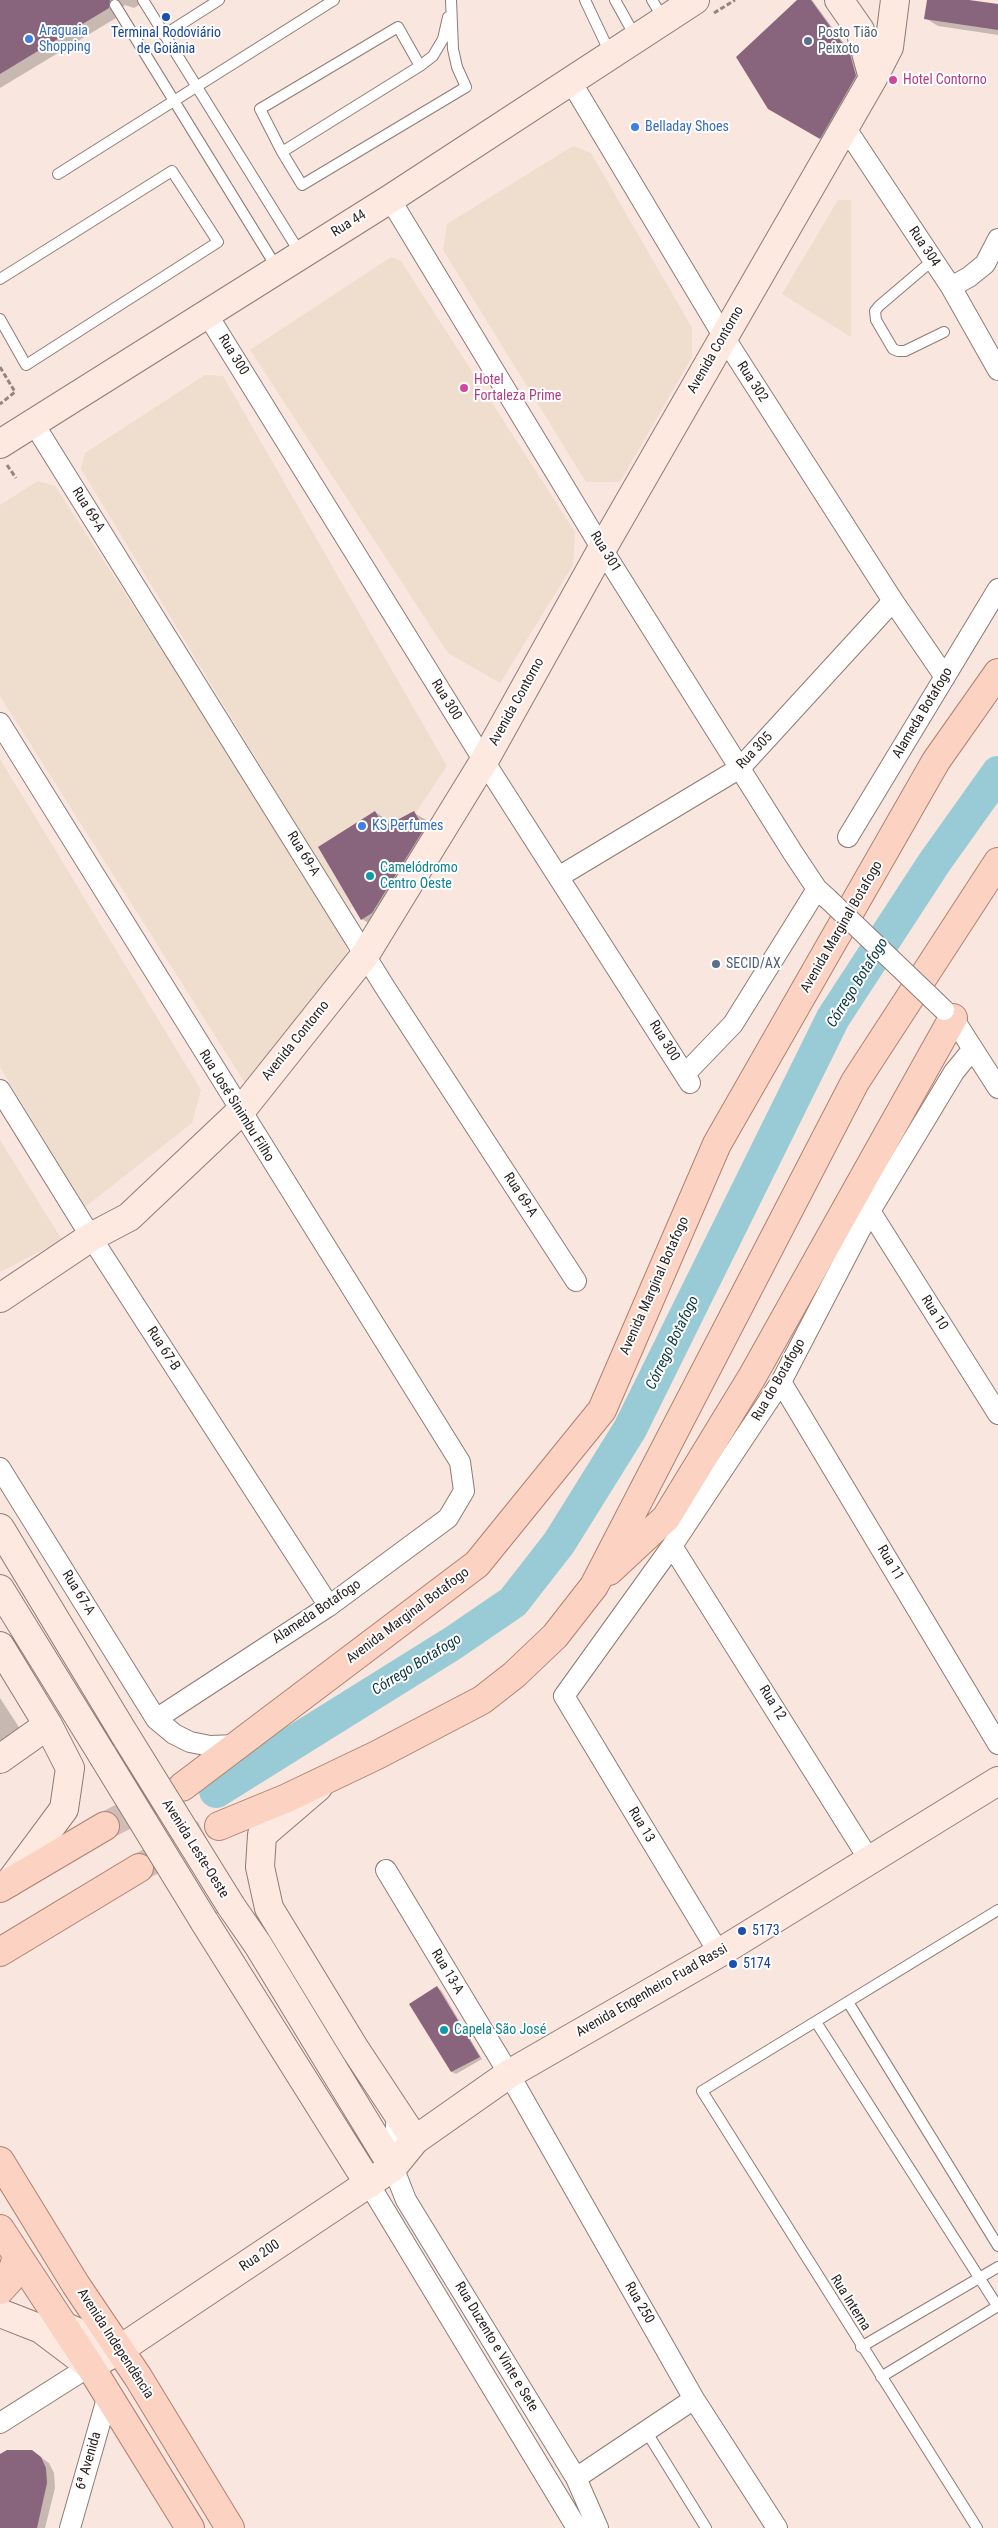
<!DOCTYPE html>
<meta charset="utf-8">
<style>
body{margin:0}
canvas{display:block;background:#f9e6df}
</style>
<canvas width="998" height="2528"></canvas>
<script>
const ctx = document.querySelector('canvas').getContext('2d');
ctx.lineJoin = 'round';
function paint(path, color) { ctx.fillStyle = color; ctx.fill(path, 'evenodd'); }
const toPath = rows => new Path2D(rows.map(r => 'M' + r).join(''));
function strokePath(path, color, width, dash) { ctx.strokeStyle = color; ctx.lineWidth = width; ctx.lineCap = dash ? 'butt' : 'round'; ctx.setLineDash(dash || []); ctx.stroke(path); }
function label(font, color, halo, rows, align = 'center') {
  ctx.font = font + ' "Roboto Condensed",sans-serif'; ctx.lineWidth = 4; ctx.setLineDash([]); ctx.textBaseline = 'middle'; ctx.strokeStyle = halo; ctx.fillStyle = color; for (const [text, x, y, turn = 0] of rows) {
    ctx.save(); ctx.translate(x, y); ctx.rotate((+turn || 0) * Math.PI / 180); ctx.textAlign = isNaN(turn) ? turn : align; if (halo) ctx.strokeText(text, 0, 0); ctx.fillText(text, 0, 0); ctx.restore();
  }
}
paint(toPath([
 [573,146,591,153,692,328,692,357,620,482,586,482,443,250,447,224],
 [838,200,851,200,851,337,782,294],
 [391,257,401,261,575,532,573,565,500,683,448,653,250,350],
 [205,375,223,376,447,766,349,912,81,469,85,453],
 [38,481,55,486,338,920,347,950,343,973,245,1083,0,696,0,505],
 [0,759,201,1090,192,1123,85,1207,0,1067],
 [0,1140,62,1240,0,1272]
]), '#efddcd');
paint(toPath([
 [0,0,147,0,134,8,125,5,121,9,121,15,0,88],
 [799,0,812,0,854,57,859,78,824,140,769,108],
 [928,0,961,0,998,6,998,35,938,26,925,18],
 [375,812,393,824,414,813,430,822,440,839,378,929,362,919],
 [0,1698,28,1741,0,1764],
 [437,1988,441,1990,482,2059,456,2074,452,2072,411,2004],
 [32,2451,49,2463,54,2473,55,2488,45,2528,0,2528,0,2455]
]), '#0003');
strokePath(toPath([
 [216,1791,453,1643,513,1602,559,1543,630,1429,833,1018,934,863,998,773]
]), '#98cbd5', 34);
paint(toPath([
 [0,0,110,0,109,8,0,74],
 [797,0,811,0,850,54,856,76,820,139,768,109,736,57],
 [927,0,969,0,998,4,998,30,924,19],
 [375,811,384,827,414,811,424,829,372,913,361,920,318,847],
 [437,1986,480,2057,451,2072,409,2004],
 [7,2450,32,2450,41,2457,46,2468,47,2483,37,2528,0,2528,0,2454]
]), '#88657c');
strokePath(toPath([
 [105,1826,182,1787],
 [142,1866,219,1826]
]), '#cfbeb8', 28, [28, 14]);
const service = toPath([
 [143,0,300,253],
 [585,0,610,53],
 [615,0,635,36],
 [652,0,664,20],
 [115,5,277,268],
 [164,35,219,0],
 [420,66,433,56,443,39,448,17],
 [282,152,420,66,398,27,260,109,282,152,302,185,466,87,457,67,453,49,451,0],
 [58,174,334,0],
 [933,260,879,306,875,311,876,320,893,349,898,351,905,351,944,332],
 [0,279,172,171,218,242,26,365,0,319],
 [848,2002,998,2246],
 [816,2022,998,2307],
 [861,2347,998,2267],
 [881,2377,998,2306],
 [646,2431,706,2528],
 [977,2528,702,2091,998,1910]
]);
const minor = toPath([
 [570,80,724,337,893,601,945,677],
 [845,127,951,287,998,370],
 [390,199,602,549,793,853,817,889,828,899],
 [951,287,969,277,985,264,998,239],
 [207,314,484,761,690,1083],
 [34,424,386,989,576,1281],
 [0,723,460,1462,464,1491,448,1518,329,1606,156,1719],
 [848,837,998,589],
 [560,876,740,768,893,601],
 [945,1011,953,1018,998,1088],
 [685,1074,733,1024,817,889],
 [0,1090,91,1237,329,1606],
 [870,1211,998,1414],
 [781,1382,998,1744],
 [0,1468,156,1719,174,1734,190,1742,210,1746,237,1745],
 [672,1546,870,1861],
 [386,1870,509,2074,694,2399,777,2528],
 [719,1953,564,1696,672,1546,781,1382,870,1211,954,1072,972,1050],
 [397,2112,393,2167,406,2200,576,2478,598,2528],
 [369,2184,577,2528],
 [0,2423,90,2366],
 [576,2478,694,2399],
 [70,2528,108,2395]
]);
const secondary = toPath([
 [839,0,860,30,873,78],
 [0,444,390,199,695,0],
 [0,1298,91,1237,129,1217,240,1112,365,955,484,761,602,549,873,78,889,47,895,0],
 [0,1528,125,1735],
 [0,1589,103,1756],
 [0,1646,48,1725,70,1768,64,1809,10,1882],
 [0,1759,48,1725],
 [318,1787,262,1835,260,1867,269,1908,355,2049,415,2140],
 [231,1906,258,1945,393,2167],
 [204,1921,369,2184],
 [0,2313,41,2329,90,2366,119,2350,393,2167,415,2140,509,2074,719,1953,998,1781],
 [54,2322,119,2350]
]);
const primary = toPath([
 [609,1571,666,1518,752,1377,953,1018],
 [182,1787,477,1564,602,1410,717,1144,936,761,998,673],
 [219,1826,287,1798,377,1755,482,1700,514,1675,555,1636,594,1586,855,1082,998,862],
 [0,1888,105,1826],
 [0,1952,139,1868],
 [0,2161,76,2285,138,2377,230,2528],
 [0,2229,90,2366,190,2528],
 [0,2290,10,2279,17,2256]
]);
strokePath(service, '#8d7c76', 12);
strokePath(minor, '#8d7c76', 22);
strokePath(secondary, '#8d7c76', 30);
strokePath(primary, '#b0816f', 30);
strokePath(toPath([
 [714,13,735,0],
 [0,367,15,392,0,404],
 [7,465,16,478]
]), '#938681', 3, [5, 2.5]);
strokePath(service, '#fff', 10);
strokePath(minor, '#fff', 20);
strokePath(secondary, '#fee9e1', 28);
strokePath(primary, '#fcd3c3', 28);
const minorBridge = toPath([
 [828,899,944,1010]
]);
const secondaryBridge = toPath([
 [125,1735,231,1906],
 [103,1756,204,1921]
]);
strokePath(minorBridge, '#8d7c76', 22, []);
strokePath(secondaryBridge, '#8d7c76', 30, []);
strokePath(minorBridge, '#fff', 20);
strokePath(secondaryBridge, '#fee9e1', 28);
for (const [x, y, r, color] of [
 [166,17,5,"#1a4fb4"],
 [29,39,5,"#3f7fe0"],
 [808,41,5,"#5c6f8a"],
 [893,80,5,"#d1479c"],
 [635,127,5,"#3f7fe0"],
 [464,388,5,"#d1479c"],
 [362,826,5,"#3f7fe0"],
 [370,876,5,"#0f9aa8"],
 [716,964,5,"#5c6f8a"],
 [742,1931,5,"#1a4fb4"],
 [733,1964,5,"#1a4fb4"],
 [444,2030,5,"#0f9aa8"]
]) { const dot = new Path2D(); dot.arc(x, y, r, 0, 2 * Math.PI); ctx.fillStyle = color; ctx.fill(dot); strokePath(dot, '#fff', 2); }
label('14px', '#366cbe', '#fff', [
 ["Araguaia",39,31],
 ["Shopping",39,47],
 ["Belladay Shoes",645,127],
 ["KS Perfumes",372,826]
], 'left');
label('14px', '#164399', '#fff', [
 ["Terminal Rodoviário",166,33,"center"],
 ["de Goiânia",166,49,"center"],
 ["5173",752,1931],
 ["5174",743,1964]
], 'left');
label('14px', '#4e5e75', '#fff', [
 ["Posto Tião",818,33],
 ["Peixoto",818,49],
 ["SECID/AX",726,964]
], 'left');
label('14px', '#b23c85', '#fff', [
 ["Hotel Contorno",903,80],
 ["Hotel",474,380],
 ["Fortaleza Prime",474,396]
], 'left');
label('14px', '#261f1d', '#fff', [
 ["Rua 44",349,224,-32],
 ["Rua 304",924,247,56],
 ["Avenida Contorno",716,350,-60],
 ["Rua 300",233,355,58],
 ["Rua 302",752,382,57],
 ["Rua 69-A",88,510,58],
 ["Rua 301",605,552,58],
 ["Rua 300",446,700,58],
 ["Avenida Contorno",517,702,-61],
 ["Alameda Botafogo",923,713,-59],
 ["Rua 305",755,751,-46],
 ["Rua 69-A",303,854,58],
 ["Avenida Marginal Botafogo",842,927,-60],
 ["Avenida Contorno",296,1041,-51],
 ["Rua 300",664,1041,58],
 ["Rua José Sinimbu Filho",236,1106,58],
 ["Rua 69-A",520,1195,57],
 ["Avenida Marginal Botafogo",655,1286,-66],
 ["Rua 10",934,1313,58],
 ["Rua 67-B",163,1349,57],
 ["Rua do Botafogo",779,1380,-60],
 ["Rua 11",890,1563,59],
 ["Rua 67-A",78,1593,58],
 ["Alameda Botafogo",317,1612,-34],
 ["Avenida Marginal Botafogo",408,1616,-37],
 ["Rua 12",772,1703,58],
 ["Rua 13",641,1825,59],
 ["Avenida Leste-Oeste",195,1849,58],
 ["Rua 13-A",447,1972,59],
 ["Avenida Engenheiro Fuad Rassi",652,1991,-30],
 ["Rua 200",260,2256,-34],
 ["Rua 250",639,2303,60],
 ["Rua Interna",850,2303,58],
 ["Avenida Independência",115,2344,57],
 ["Rua Duzento e Vinte e Sete",496,2347,59],
 ["6ª Avenida",89,2461,-74]
]);
label('14px', '#0d838f', '#fff', [
 ["Camelódromo",380,868],
 ["Centro Oeste",380,884],
 ["Capela São José",454,2030]
], 'left');
label('italic 15px', '#083941', '#fff', [
 ["Córrego Botafogo",858,983,-58],
 ["Córrego Botafogo",673,1343,-64],
 ["Córrego Botafogo",417,1665,-32]
]);
</script>
